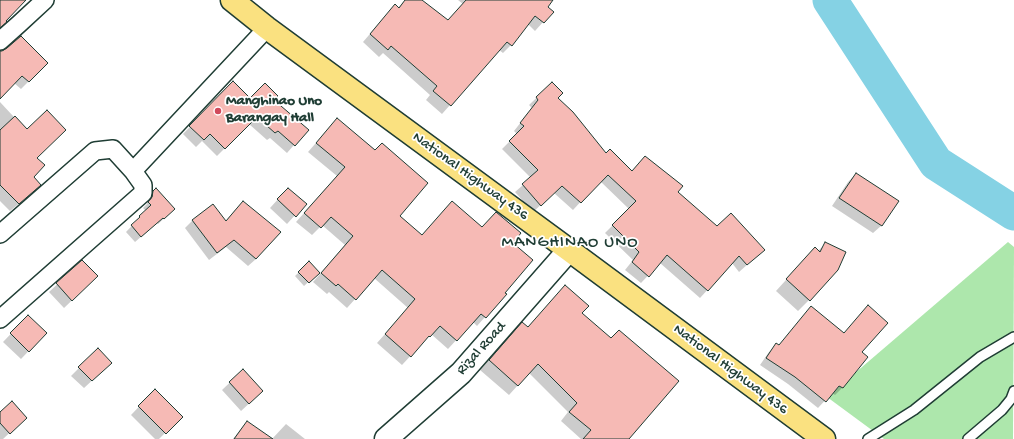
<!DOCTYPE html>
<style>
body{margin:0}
canvas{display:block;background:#fff}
</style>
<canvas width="1014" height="439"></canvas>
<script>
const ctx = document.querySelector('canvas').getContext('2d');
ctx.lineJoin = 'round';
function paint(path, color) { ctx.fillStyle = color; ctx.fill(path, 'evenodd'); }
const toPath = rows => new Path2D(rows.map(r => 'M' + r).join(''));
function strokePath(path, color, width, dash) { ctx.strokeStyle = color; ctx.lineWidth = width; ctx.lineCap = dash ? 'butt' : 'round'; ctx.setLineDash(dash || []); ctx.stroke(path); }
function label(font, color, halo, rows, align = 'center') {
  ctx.font = font + ' "Gochi Hand",sans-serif'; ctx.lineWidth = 3.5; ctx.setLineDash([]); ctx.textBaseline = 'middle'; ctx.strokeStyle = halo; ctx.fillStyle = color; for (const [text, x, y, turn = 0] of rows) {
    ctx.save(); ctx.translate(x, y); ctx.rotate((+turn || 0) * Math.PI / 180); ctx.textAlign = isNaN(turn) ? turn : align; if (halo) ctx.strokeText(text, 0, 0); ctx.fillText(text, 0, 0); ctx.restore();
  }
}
paint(toPath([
 [1008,242,1014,247,1013,439,884,439,827,397]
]), '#ade7ac');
paint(toPath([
 [405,0,420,0,448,21,463,4,458,0,552,0,546,7,552,12,535,31,528,24,511,45,503,53,499,50,442,114,426,100,430,95,383,53,379,57,363,42,387,14,398,8],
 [0,54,47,63,21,89,14,83,0,98],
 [233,83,250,99,273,100,307,130,287,153,270,138,267,140,249,124,217,156,202,141,196,147,183,134],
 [552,83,557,98,606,155,632,172,645,157,677,193,717,227,756,257,739,272,732,263,700,298,660,263,641,283,625,270,633,260,605,233,629,209,600,181,573,210,554,193,533,212,515,192,531,178,502,149,517,134,514,131,532,108,529,105],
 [0,102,27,131,35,158,33,177,33,192,10,211,0,201],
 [329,128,398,216,421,236,452,202,482,228,511,243,485,317,477,326,473,322,448,349,431,334,402,365,377,343,408,308,374,278,347,308,329,292,327,294,313,282,345,245,322,225,312,235,296,222,337,176,308,152],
 [856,174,897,201,881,226,873,233,832,206,848,182],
 [156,189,168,215,158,224,157,223,135,242,126,232,146,211,143,208,147,204,148,198],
 [280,197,305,204,287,224,270,208],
 [235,210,256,259,248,266,226,247,209,260,185,228,193,220,225,222],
 [825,244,809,300,798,311,776,291,804,260,818,251],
 [82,261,89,284,64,308,49,292],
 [309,262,318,273,304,286,295,276],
 [565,286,581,313,626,439,581,439,561,421,568,412,529,373,509,395,480,370,513,332,527,328],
 [28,316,46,333,21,359,3,342],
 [777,345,778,346,860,352,867,357,842,388,835,395,832,393,818,408,788,384,760,365,769,352],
 [98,349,111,363,84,388,71,376],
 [243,370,254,399,241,411,222,390],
 [155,390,181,417,159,439,155,439,131,415],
 [0,413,18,425,3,439,0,439],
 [247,422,260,439,233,439,240,430],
 [286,424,305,439,272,439]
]), '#0003');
strokePath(toPath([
 [830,0,936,163,1014,213]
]), '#85d2e4', 35);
const building = toPath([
 [0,0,26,0,6,21,7,22,0,28,0,0],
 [405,0,422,0,448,20,466,0,553,0,548,7,554,12,544,23,535,16,512,46,507,42,451,106,433,91,437,86,391,46,388,50,370,34,395,4,399,8,405,0],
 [21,36,48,63,29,82,22,76,0,99,0,51,2,51,7,48,21,36],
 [233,81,250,98,265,83,278,96,274,100,309,130,295,146,278,131,275,133,257,117,225,149,210,134,204,140,189,126,233,81],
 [552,82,563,93,558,98,573,112,606,153,610,149,632,171,645,156,683,186,678,192,717,226,731,213,765,250,747,265,739,256,708,291,667,255,649,277,632,262,639,252,612,225,636,201,608,175,581,203,562,186,541,206,522,184,538,170,509,141,524,126,520,123,538,100,536,97,552,82],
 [47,110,66,130,37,158,45,165,34,177,41,185,19,204,0,185,0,130,15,116,27,129,47,110],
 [337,118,375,150,382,143,428,183,400,216,422,235,452,201,482,227,496,212,521,233,513,243,533,260,505,293,507,294,486,318,481,314,457,341,440,326,430,337,429,336,411,357,385,334,415,299,382,270,356,300,338,284,336,286,321,273,353,236,331,217,321,228,304,213,345,167,316,143,337,118],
 [856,173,899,201,882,226,839,198,856,173],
 [156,188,175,209,164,219,163,218,141,237,131,225,140,217,139,216,151,205,148,202,152,197,153,191,156,188],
 [288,188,307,204,296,217,277,199,288,188],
 [243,201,281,232,256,259,234,240,217,253,192,220,213,204,226,221,243,201],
 [825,242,846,252,838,270,810,301,786,279,815,247,820,252,825,242],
 [82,260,98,276,72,301,56,283,82,260],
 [309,261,320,273,309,283,298,272,309,261],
 [565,285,589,306,582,313,611,338,619,330,679,381,629,439,583,439,591,430,569,412,577,403,538,364,518,386,489,360,522,322,528,327,565,285],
 [868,305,888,323,862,352,868,357,843,388,839,386,826,402,795,377,766,358,776,343,779,345,811,306,844,333,868,305],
 [28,315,47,333,29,352,10,333,28,315],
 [98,348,112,363,92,381,78,367,98,348],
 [243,369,263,391,249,404,229,382,243,369],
 [155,389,183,417,166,434,138,406,155,389],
 [12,401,27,418,10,434,0,423,0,412,12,401],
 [247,421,273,439,234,439,247,421]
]);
paint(building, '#f6bab5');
strokePath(building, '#1f3d34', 1);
const lane = toPath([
 [868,439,914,410,980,357,1014,337],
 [968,439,1002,410,1011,399,1014,391]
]);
const street = toPath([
 [0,41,19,24,45,0],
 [133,171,267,28],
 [0,234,95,151,113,149,133,171,143,185,143,193,0,319]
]);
const secondary = toPath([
 [386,439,461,373,569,250]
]);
const primary = toPath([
 [232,0,267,28,569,250,824,439]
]);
strokePath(lane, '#1f3d34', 12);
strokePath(street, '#1f3d34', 20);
strokePath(secondary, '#1f3d34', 25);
strokePath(primary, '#1f3d34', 25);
strokePath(lane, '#fff', 9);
strokePath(street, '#fff', 17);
strokePath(secondary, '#fff', 22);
strokePath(primary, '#fae180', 22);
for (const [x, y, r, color] of [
 [218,111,4,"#d1495b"]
]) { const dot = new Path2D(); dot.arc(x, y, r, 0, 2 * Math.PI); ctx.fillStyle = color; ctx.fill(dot); strokePath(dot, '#fff', 1.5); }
label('bold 15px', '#1f3d34', '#fff', [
 ["Manghinao Uno",226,102],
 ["Barangay Hall",226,119]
], 'left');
label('15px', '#1f3d34', '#fff', [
 ["National Highway 436",470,177,36],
 ["Rizal Road",482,349,-48],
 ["National Highway 436",730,370,37]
]);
ctx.letterSpacing = '1px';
label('17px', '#1f3d34', '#fff', [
 ["MANGHINAO UNO",570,243]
]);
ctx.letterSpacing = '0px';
</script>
